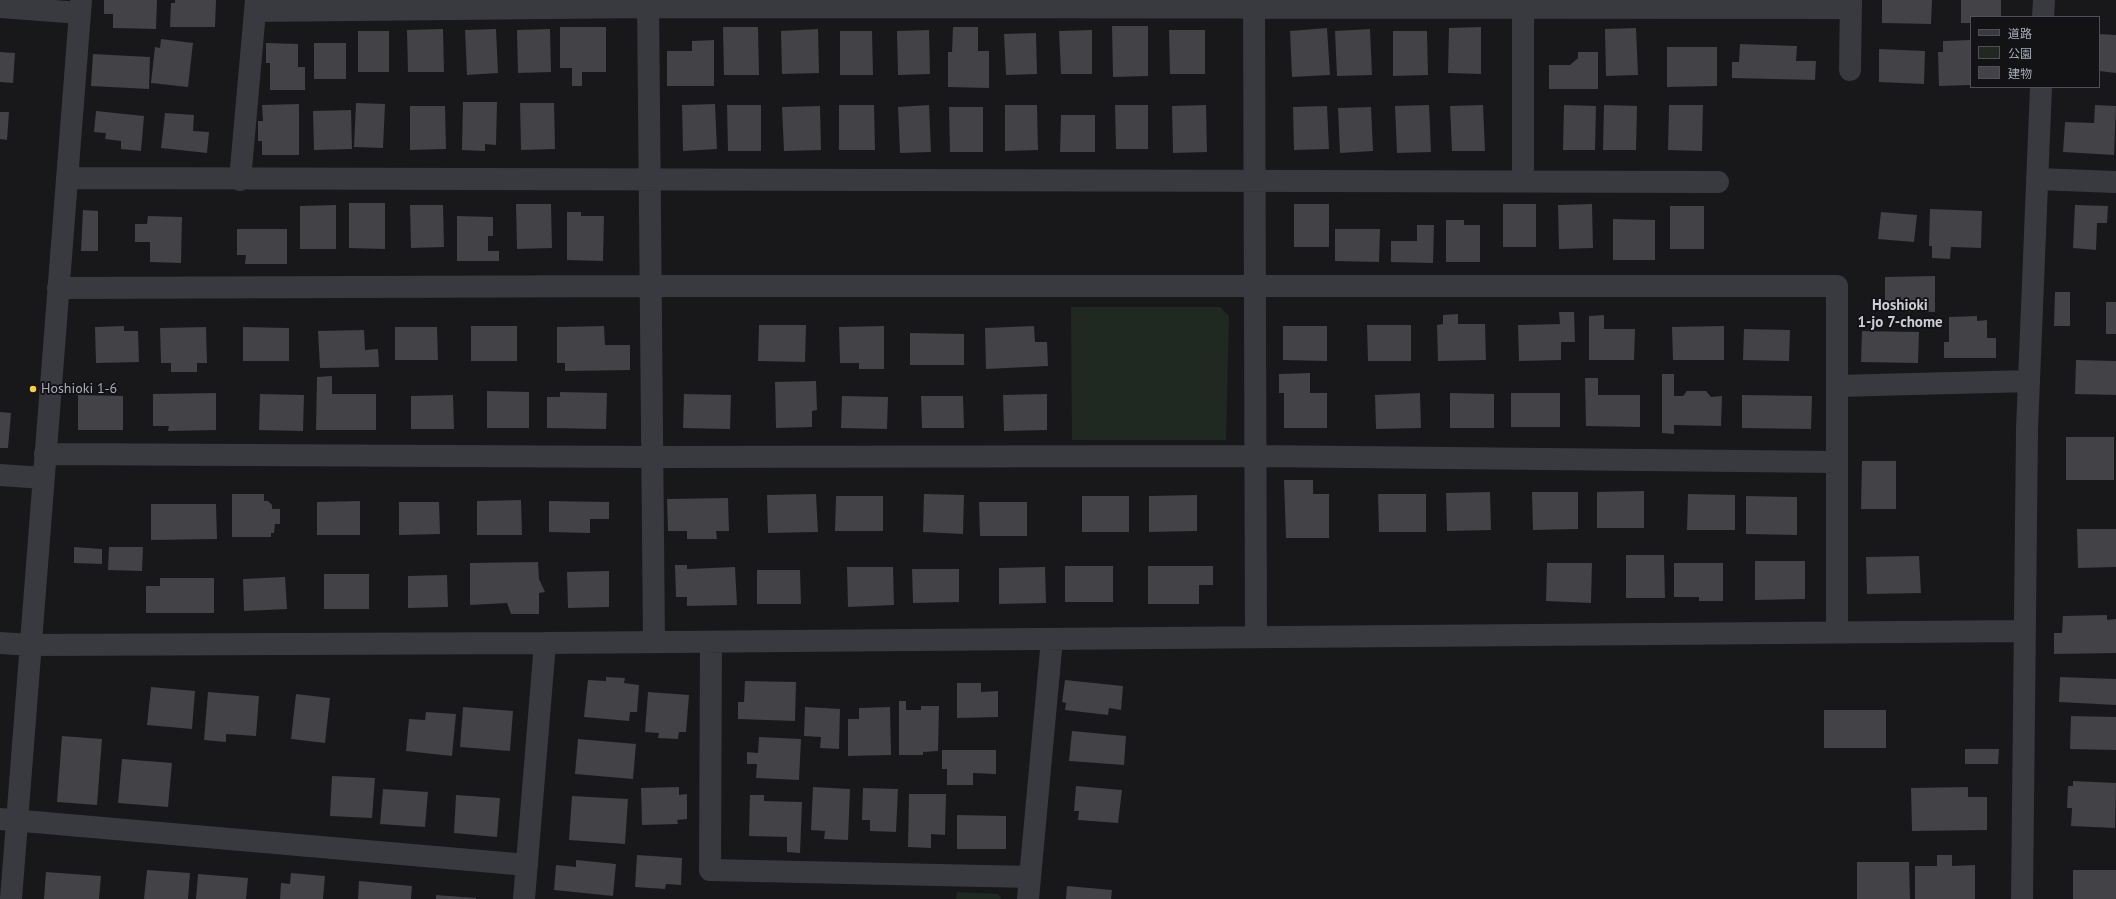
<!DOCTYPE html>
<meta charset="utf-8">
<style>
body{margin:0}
#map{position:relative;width:2116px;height:899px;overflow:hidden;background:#18181a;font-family:"PT Sans","Noto Sans JP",sans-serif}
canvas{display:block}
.legend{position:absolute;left:1970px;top:16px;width:130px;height:72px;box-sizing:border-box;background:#131315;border:1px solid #4f5057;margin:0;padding:5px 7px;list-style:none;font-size:12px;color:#a9acbb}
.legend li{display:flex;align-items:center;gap:8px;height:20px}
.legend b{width:20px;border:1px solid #4f5057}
</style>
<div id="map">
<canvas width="2116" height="899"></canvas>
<ul class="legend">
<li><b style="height:5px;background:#393940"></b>道路</li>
<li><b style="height:11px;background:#1f2922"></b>公園</li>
<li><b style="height:11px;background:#424247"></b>建物</li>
</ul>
</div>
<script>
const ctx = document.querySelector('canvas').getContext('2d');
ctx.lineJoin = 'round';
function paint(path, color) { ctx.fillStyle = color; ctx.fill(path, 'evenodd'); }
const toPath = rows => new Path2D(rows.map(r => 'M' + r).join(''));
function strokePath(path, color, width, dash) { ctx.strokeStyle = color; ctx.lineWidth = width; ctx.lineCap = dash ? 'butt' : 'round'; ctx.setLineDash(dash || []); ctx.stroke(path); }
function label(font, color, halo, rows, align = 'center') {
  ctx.font = font + ' "PT Sans",sans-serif'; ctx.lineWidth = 4; ctx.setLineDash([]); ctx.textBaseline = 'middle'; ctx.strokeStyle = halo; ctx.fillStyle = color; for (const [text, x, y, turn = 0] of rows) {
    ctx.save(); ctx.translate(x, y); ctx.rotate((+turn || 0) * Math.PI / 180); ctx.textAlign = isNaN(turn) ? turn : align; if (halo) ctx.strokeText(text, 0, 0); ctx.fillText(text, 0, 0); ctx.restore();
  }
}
paint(toPath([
 [1071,307,1220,307,1229,316,1226,440,1072,440],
 [957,892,998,894,1002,899,956,899]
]), '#1f2922');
paint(toPath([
 [104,0,157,0,156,29,113,28,113,14,104,14],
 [175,0,216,0,215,27,170,27,171,3,175,3],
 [1882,0,1932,0,1931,24,1882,23],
 [1961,0,2001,0,2001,17,1971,17,1971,23,1961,23],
 [1112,26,1148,26,1148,76,1113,77],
 [560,27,606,27,606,72,582,72,582,86,572,86,572,68,560,68],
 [723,27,758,27,759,75,724,75],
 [953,27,978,27,978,51,989,51,989,88,948,87,948,52,952,52],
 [1481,27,1481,74,1448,73,1449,28],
 [1327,28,1330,75,1292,77,1290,31],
 [1636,28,1638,75,1606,76,1605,29],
 [443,29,444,72,408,72,407,30],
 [496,29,498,73,467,75,465,30],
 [550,29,551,72,518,73,517,30],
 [818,29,819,73,782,74,781,31],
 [1370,29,1372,75,1337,76,1335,31],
 [929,30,930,74,898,75,897,31],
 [1092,30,1092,74,1061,74,1059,31],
 [1169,30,1205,30,1205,74,1170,74],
 [358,31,389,31,389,72,358,72],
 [840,31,872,31,873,75,840,75],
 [1393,31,1427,31,1428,75,1393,76],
 [1036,33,1037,74,1006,75,1004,34],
 [2099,34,2116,35,2116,73,2099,71],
 [161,39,193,43,188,87,151,83,155,47,160,48],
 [714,40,714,86,667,86,667,51,692,51,692,41],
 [1971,40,1971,85,1939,86,1938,52,1943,52,1943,41],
 [266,43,298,44,298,67,305,67,305,90,270,90,270,63,266,63],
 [314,43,346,43,346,79,314,79],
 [1740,44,1797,46,1796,61,1816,61,1815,80,1732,78,1732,62,1739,62],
 [1667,47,1717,47,1717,86,1667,87],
 [1879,49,1925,51,1924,84,1879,82],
 [0,52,15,53,13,83,0,82],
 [1578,52,1598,52,1598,89,1549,89,1549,65,1570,65,1578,58],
 [93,54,150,57,149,89,91,86],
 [463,102,497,102,496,145,485,144,485,151,462,150],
 [356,103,385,104,383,148,354,147],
 [520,103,554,103,555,149,521,150],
 [299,104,299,155,262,155,262,141,258,141,258,121,263,121,262,105],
 [715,104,717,149,683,151,682,105],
 [727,105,761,105,761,151,728,151],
 [839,105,874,105,875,150,839,150],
 [929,105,931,152,900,153,898,107],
 [1005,105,1037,105,1038,150,1005,151],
 [1115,105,1148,105,1148,149,1116,149],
 [1206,105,1207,152,1173,153,1172,106],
 [1429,105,1431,152,1397,153,1395,106],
 [1483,105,1485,151,1452,151,1450,106],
 [1564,105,1596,106,1595,150,1563,150],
 [1604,105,1637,106,1636,150,1603,150],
 [1669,105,1703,105,1702,151,1668,150],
 [2095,105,2116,106,2114,155,2063,152,2065,122,2094,123],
 [410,106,445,106,446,149,410,150],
 [820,106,821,150,784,151,782,107],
 [1327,106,1329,149,1294,150,1293,107],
 [949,107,983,107,983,152,950,152],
 [1371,107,1373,151,1340,153,1338,108],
 [351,110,352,149,314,150,313,111],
 [96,111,144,116,141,151,121,149,121,141,105,139,106,133,94,132],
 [0,112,9,112,7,140,0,139],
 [165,113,194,115,193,131,209,132,207,153,161,148],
 [1061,115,1095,115,1095,152,1060,152],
 [349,203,385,203,385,249,349,248],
 [516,204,551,204,552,248,517,249],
 [1294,204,1329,204,1329,247,1294,247],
 [1503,204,1536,204,1536,247,1503,247],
 [1592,204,1593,248,1559,249,1558,205],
 [336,205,336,249,300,249,300,206],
 [410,205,443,205,444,247,411,248],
 [2075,205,2108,206,2107,223,2097,223,2096,250,2073,248],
 [1670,206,1704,206,1704,249,1670,249],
 [1930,209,1982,211,1981,248,1951,247,1950,259,1932,258,1932,246,1929,246],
 [83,210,98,211,98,251,81,251],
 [567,212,581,212,581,216,604,216,603,261,567,260],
 [1881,212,1917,215,1914,242,1878,239],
 [148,216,182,217,181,263,150,262,150,242,135,242,135,224,147,224],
 [457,216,493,217,493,236,488,236,488,251,499,251,499,261,457,261],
 [1613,219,1655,220,1655,260,1613,260],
 [1446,220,1464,220,1464,225,1480,225,1480,262,1446,262],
 [1417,225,1434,225,1433,263,1391,262,1391,241,1417,241],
 [237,229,287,229,287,264,245,264,246,255,237,255],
 [1335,229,1380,229,1379,262,1335,261],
 [1935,276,1935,312,1885,311,1885,277],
 [2055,292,2070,292,2070,326,2054,326],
 [2106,302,2116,302,2116,334,2106,334],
 [1559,312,1574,312,1575,342,1561,342,1561,360,1519,361,1518,325,1560,324],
 [1458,314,1458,324,1485,324,1486,360,1438,361,1437,325,1443,324,1443,315],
 [1604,315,1604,329,1635,329,1634,360,1589,360,1589,316],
 [1977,316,1977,321,1987,320,1987,338,1996,338,1996,358,1944,358,1944,342,1949,342,1949,317],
 [759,325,806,325,805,362,758,361],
 [1367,325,1411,325,1411,361,1368,361],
 [124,326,124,331,138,331,139,362,96,363,95,327],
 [471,326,517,326,517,361,471,361],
 [604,326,605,345,630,345,630,370,565,371,565,363,557,363,557,327],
 [884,326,884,369,859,369,859,363,840,363,839,327],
 [1034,326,1035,342,1047,342,1048,366,986,369,985,328],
 [1283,326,1327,326,1327,361,1283,360],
 [1724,326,1724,360,1673,360,1672,327],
 [206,327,207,363,197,363,197,372,171,372,171,363,161,363,160,328],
 [243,327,289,328,289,361,243,361],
 [395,327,437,327,438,360,395,360],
 [1744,329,1790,330,1789,361,1743,360],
 [364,330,365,350,378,349,379,367,320,368,318,331],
 [1862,331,1919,332,1918,363,1861,362],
 [910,333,964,334,964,365,910,365],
 [2076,360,2116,361,2116,395,2075,394],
 [1310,373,1310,393,1327,393,1327,428,1284,428,1284,393,1279,393,1279,374],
 [1662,374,1674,374,1674,396,1683,396,1687,391,1706,391,1711,397,1722,396,1721,426,1674,425,1674,434,1662,433],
 [332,376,332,394,376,394,376,430,316,430,317,377],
 [1585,378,1598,378,1598,395,1640,395,1640,427,1586,426],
 [816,381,817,410,812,411,812,427,776,428,775,382],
 [487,391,529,392,529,428,487,428],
 [560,392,607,393,606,429,547,428,547,397,560,397],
 [216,393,216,430,168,431,169,426,153,426,153,394],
 [1420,393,1421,428,1376,429,1375,395],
 [1450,393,1494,394,1494,428,1450,428],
 [1511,393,1560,393,1560,427,1511,427],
 [260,394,304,395,303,431,259,430],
 [684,394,731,395,730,429,683,428],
 [1047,394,1047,430,1004,431,1003,395],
 [78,395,123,396,123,430,78,430],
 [453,395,454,429,411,429,411,396],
 [1742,395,1812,396,1811,429,1742,428],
 [842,396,888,397,887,429,841,428],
 [921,396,963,396,964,428,922,428],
 [0,412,11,413,8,448,0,448],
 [2066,437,2114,437,2114,480,2066,480],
 [1862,461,1896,461,1896,509,1861,509],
 [1284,480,1313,480,1313,494,1329,494,1329,538,1286,538],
 [1644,491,1644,528,1597,528,1597,492],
 [1490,492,1491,530,1447,531,1446,493],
 [1532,492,1578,492,1578,529,1533,530],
 [232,494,264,494,264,501,268,501,272,505,272,509,280,509,280,524,275,524,274,533,271,533,271,537,232,537],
 [816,494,818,532,768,533,767,495],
 [924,494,964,495,963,534,923,532],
 [1378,494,1426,494,1426,532,1379,532],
 [1688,494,1735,495,1735,530,1687,530],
 [1197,495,1197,531,1149,532,1149,496],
 [836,496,883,496,883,531,835,531],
 [1082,496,1129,496,1129,532,1082,532],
 [1746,496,1797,497,1797,535,1746,534],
 [728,498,729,531,716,531,717,539,687,539,687,531,668,531,667,499],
 [521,500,522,535,477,535,477,501],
 [360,501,360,535,317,535,317,502],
 [549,501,609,502,609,519,590,519,590,533,549,532],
 [399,502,439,502,440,534,399,535],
 [979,502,1027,502,1027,536,980,536],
 [151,504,216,504,217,539,151,540],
 [2077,529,2116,529,2116,567,2078,568],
 [74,547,102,549,102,564,74,563],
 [109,547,143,547,142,571,108,570],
 [1626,555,1664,555,1665,598,1626,598],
 [1919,556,1921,593,1867,594,1866,557],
 [1755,561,1805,561,1805,599,1755,600],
 [538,562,539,579,545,592,539,593,539,614,511,614,507,603,470,605,470,563],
 [1547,563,1592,563,1591,603,1546,601],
 [1674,563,1723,563,1723,601,1699,601,1699,597,1674,597],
 [675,565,687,565,687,569,735,567,737,605,687,606,687,597,676,597],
 [1065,566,1113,566,1113,602,1065,602],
 [1148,566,1213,566,1213,585,1199,585,1199,604,1148,604],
 [847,567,893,567,894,605,848,607],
 [1045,567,1046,603,999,604,999,568],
 [912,569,959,569,959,602,913,603],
 [757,570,800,570,801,604,757,604],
 [609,571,609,607,568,608,567,572],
 [324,574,369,574,369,609,324,609],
 [447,575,448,607,408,608,408,576],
 [285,577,287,609,244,611,243,579],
 [160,578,214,578,214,613,146,613,146,586,160,586],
 [2107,615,2107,620,2116,619,2116,653,2054,654,2054,633,2062,633,2063,616],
 [606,677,625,678,624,683,639,685,637,712,630,712,629,721,584,717,588,680,606,681],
 [2060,677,2116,679,2116,705,2059,702],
 [1065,680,1123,686,1121,710,1109,708,1108,715,1065,710,1066,703,1062,702],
 [745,681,796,682,795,721,738,719,738,702,744,702],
 [957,683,981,683,981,692,998,691,998,717,957,718],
 [151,687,195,691,192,729,147,725],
 [208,692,259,696,256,736,226,734,226,742,204,740],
 [648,692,689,695,686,732,679,732,678,739,658,738,659,733,645,732],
 [296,694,330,698,325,743,291,739],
 [899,701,906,701,906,710,921,710,921,706,939,706,938,751,923,752,923,755,899,755],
 [463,707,513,711,510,751,460,747],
 [805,707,840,709,839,749,820,748,821,737,804,736],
 [890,707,891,755,848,756,848,719,859,719,859,708],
 [1824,710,1886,710,1886,748,1824,748],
 [426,712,456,714,452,756,406,751,409,719,425,720],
 [2071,716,2116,717,2116,750,2070,749],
 [1072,731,1126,736,1124,765,1069,761],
 [62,736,102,739,97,805,57,802],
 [759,737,801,739,799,780,756,778,757,764,747,764,747,752,758,753],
 [578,739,636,744,633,779,575,774],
 [1965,749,1999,749,1998,764,1965,764],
 [942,750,996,750,996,774,973,773,973,785,947,785,947,769,942,769],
 [122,759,172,763,168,807,118,803],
 [332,776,375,778,372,818,330,816],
 [2073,781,2116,783,2115,828,2071,826,2072,808,2067,808,2068,786,2073,786],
 [1076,786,1122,790,1118,823,1078,820,1079,811,1074,811],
 [679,787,679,795,687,794,687,819,677,820,678,824,642,825,641,788],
 [813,787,850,789,848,840,824,839,825,831,811,830],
 [1968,787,1968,797,1987,797,1987,830,1912,831,1911,788],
 [863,788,898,789,896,832,870,831,870,820,862,820],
 [383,789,428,792,425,827,380,824],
 [909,794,946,794,945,835,931,834,931,848,908,847],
 [456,795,500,798,497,837,454,833],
 [750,795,764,795,764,801,802,802,800,853,787,852,787,837,749,836],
 [572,796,628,799,625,844,569,840],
 [957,815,1006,816,1006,849,957,849],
 [637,855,682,858,681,885,666,884,665,889,635,887],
 [1937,855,1952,855,1952,866,1975,865,1975,899,1915,899,1915,866,1937,866],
 [576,860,616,864,613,896,554,890,556,865,576,867],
 [1857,862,1909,862,1910,899,1857,899],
 [147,870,190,873,188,899,144,899],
 [2073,870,2116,870,2116,899,2073,899],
 [46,872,101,876,99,899,44,899],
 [291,873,325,876,323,899,280,899,281,883,290,884],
 [198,874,248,878,246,899,196,899],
 [359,881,412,886,411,899,358,899],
 [1067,886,1112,890,1111,899,1066,899],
 [436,895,476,898,476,899,436,899]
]), '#424247');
strokePath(toPath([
 [648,0,654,642],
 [1254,0,1256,637],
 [0,7,80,13],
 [255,11,648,7,1851,8],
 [2043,17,2044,0],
 [1850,70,1851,0],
 [67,178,1718,182],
 [2037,179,2116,182],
 [240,180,256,0],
 [1523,181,1523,7],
 [58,288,651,286,1837,286,1837,632],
 [1837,386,2029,381],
 [45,454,652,457,1255,456,1837,462],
 [0,475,43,478],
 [711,642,710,870,1030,877],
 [0,643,31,645,545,643,2025,631],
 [0,819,527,865],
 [11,899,81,0],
 [524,899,545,643],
 [1028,899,1052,639],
 [2022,899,2027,429,2041,87]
]), '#393940', 22);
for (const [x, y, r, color] of [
 [33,389,4,"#fdd22d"]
]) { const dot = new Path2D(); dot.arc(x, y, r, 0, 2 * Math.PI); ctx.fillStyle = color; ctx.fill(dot); strokePath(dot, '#131315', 1.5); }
label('14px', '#a9acbb', '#131315', [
 ["Hoshioki 1-6",41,389]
], 'left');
label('bold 15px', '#cbccd6', '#131315', [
 ["Hoshioki",1900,306],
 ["1-jo 7-chome",1900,323]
]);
</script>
